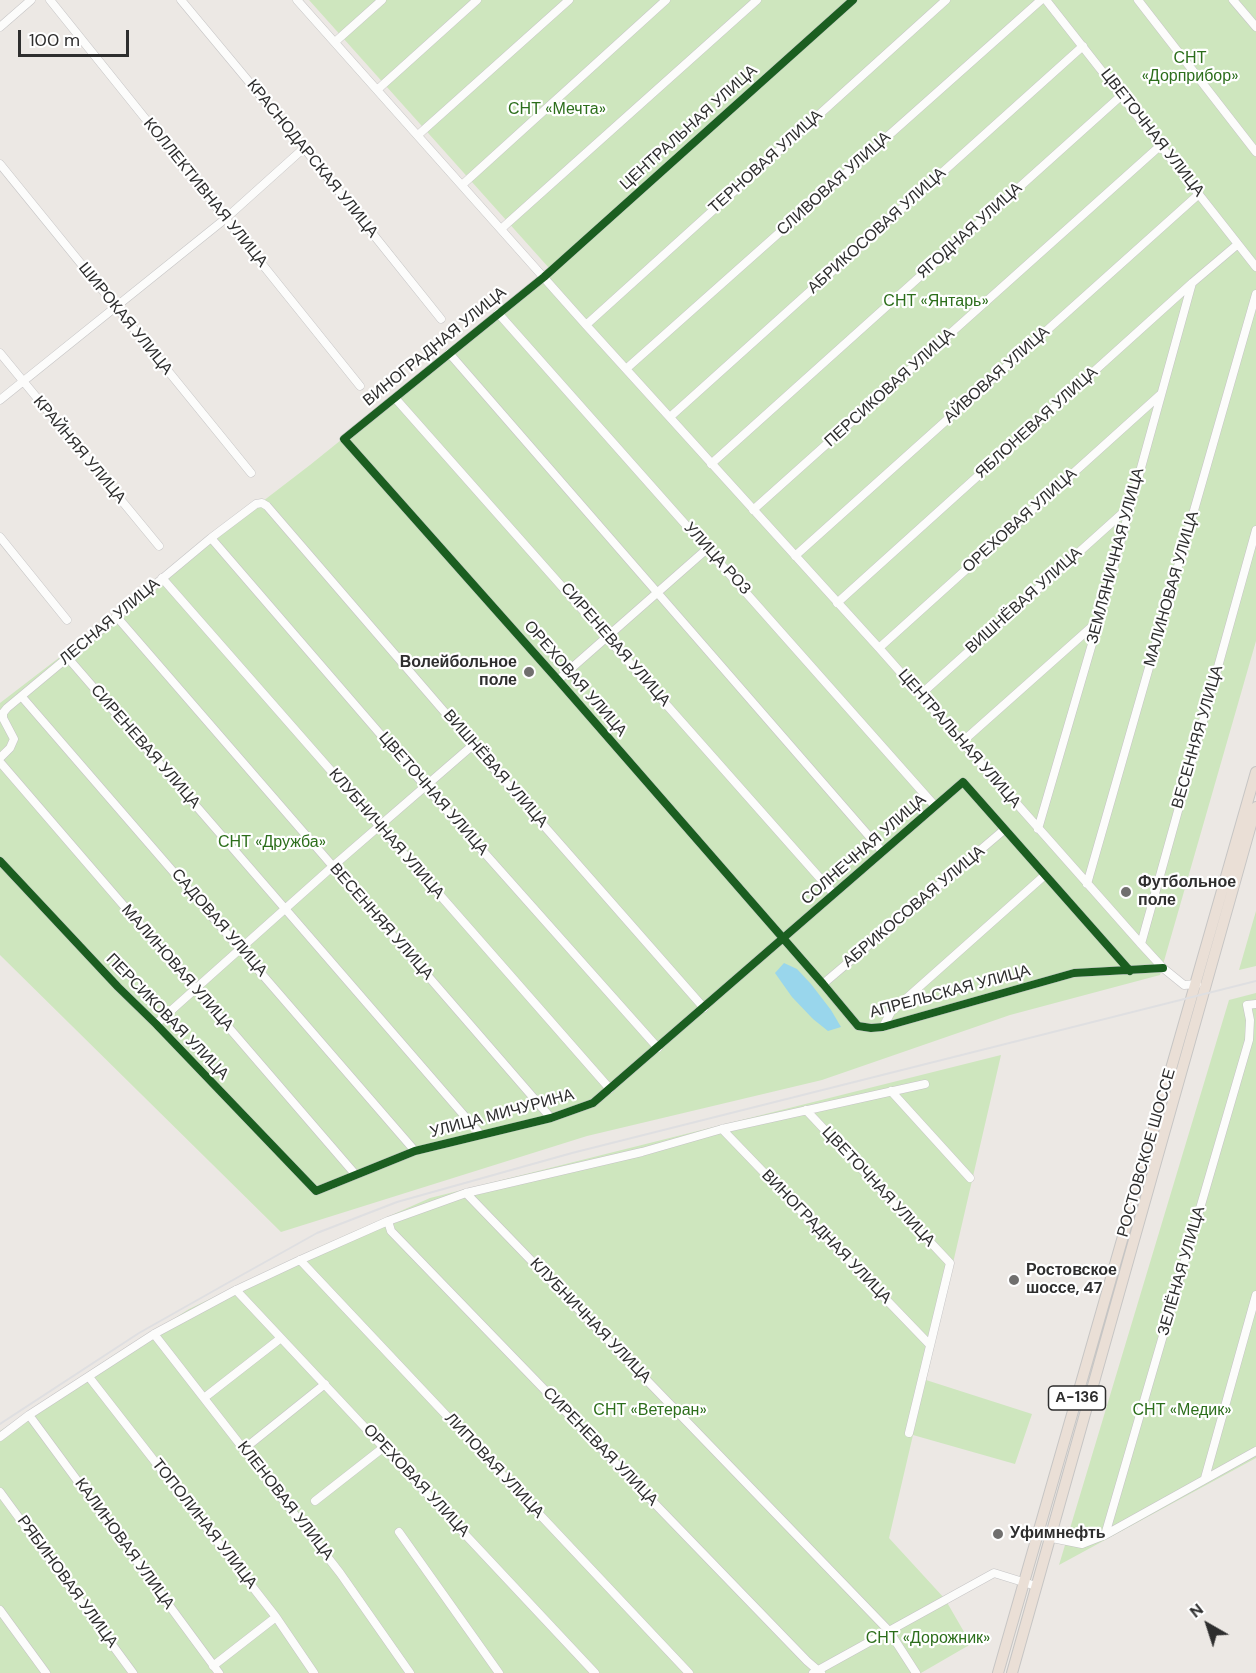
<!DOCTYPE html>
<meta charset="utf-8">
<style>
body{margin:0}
#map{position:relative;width:1256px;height:1673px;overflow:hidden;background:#ece8e4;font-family:"DM Sans",sans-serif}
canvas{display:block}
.north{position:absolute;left:1178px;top:1595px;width:60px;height:60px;-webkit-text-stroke:4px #fff;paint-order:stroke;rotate:321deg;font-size:16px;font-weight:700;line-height:24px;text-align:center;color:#2e2e2e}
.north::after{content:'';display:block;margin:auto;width:21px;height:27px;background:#2e2e2e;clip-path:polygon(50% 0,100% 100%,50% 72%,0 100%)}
.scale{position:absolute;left:18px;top:30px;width:111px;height:27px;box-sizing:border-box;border:3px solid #2e2e2e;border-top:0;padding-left:8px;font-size:18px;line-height:21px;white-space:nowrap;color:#2e2e2e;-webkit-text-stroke:4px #fff;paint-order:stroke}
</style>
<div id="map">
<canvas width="1256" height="1673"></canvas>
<div class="north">N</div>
<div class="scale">100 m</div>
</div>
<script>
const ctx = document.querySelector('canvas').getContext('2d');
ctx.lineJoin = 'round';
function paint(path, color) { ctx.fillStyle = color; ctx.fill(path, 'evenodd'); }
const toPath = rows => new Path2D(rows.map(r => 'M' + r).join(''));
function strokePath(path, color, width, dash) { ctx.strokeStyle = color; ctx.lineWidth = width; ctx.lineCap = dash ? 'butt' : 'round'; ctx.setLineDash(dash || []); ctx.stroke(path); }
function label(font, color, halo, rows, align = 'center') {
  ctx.font = font + ' "DM Sans",sans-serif'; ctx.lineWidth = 4.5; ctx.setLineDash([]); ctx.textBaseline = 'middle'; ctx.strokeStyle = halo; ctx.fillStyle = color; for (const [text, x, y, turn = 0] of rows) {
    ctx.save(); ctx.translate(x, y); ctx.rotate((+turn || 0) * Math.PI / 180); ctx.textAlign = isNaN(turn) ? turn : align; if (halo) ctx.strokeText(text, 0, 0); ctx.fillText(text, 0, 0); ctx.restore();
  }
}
paint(toPath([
 [309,0,1256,0,1256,641,1160,975,1010,1015,822,1080,587,1136,281,1232,0,955,0,703,310,465,449,353,549,268],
 [1256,911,1256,966,1239,970],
 [1256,993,1256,1458,1059,1565,1229,1000],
 [1001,1055,926,1380,1032,1414,1015,1464,913,1435,889,1538,945,1599,971,1644,921,1673,0,1673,0,1431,189,1309,317,1248,430,1198]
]), '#cee6be');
paint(toPath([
 [784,963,797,969,811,984,831,1010,841,1027,828,1031,813,1019,792,997,775,973]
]), '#99d6ec');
const minor = toPath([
 [50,0,360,386],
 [181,0,304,148,441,319],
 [297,0,586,325,879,648,1141,944,1163,968,1184,985,1197,984],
 [853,0,544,277,344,439,558,680,823,984,858,1026,871,1028,883,1027,1074,973,1163,968],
 [1046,0,1256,267],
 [1138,0,1256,152],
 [1233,0,1256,27],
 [0,27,31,0],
 [335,42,382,0],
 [377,90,477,0],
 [418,135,569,0],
 [0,164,251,473],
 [462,185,666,0],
 [501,229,757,0],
 [498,313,935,806],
 [586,325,946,0],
 [0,353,159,546],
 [449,353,882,851],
 [626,369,1041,0],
 [395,398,834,894],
 [0,400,225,219,304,148],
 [670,417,1083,46],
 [711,464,1122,95],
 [753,510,1161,145],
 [0,537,67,620],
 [211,538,425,786,658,1048],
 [795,556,1199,194],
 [162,578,610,1089],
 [837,603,1192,283,1238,244],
 [116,616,551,1118],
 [879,648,1161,394],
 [68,658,481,1135],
 [558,680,708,548],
 [920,695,1127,509],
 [22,697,415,1151],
 [962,742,1097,622],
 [0,758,10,748,14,739,3,718,3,713,7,708,211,538,256,504,262,503,267,506,473,745,704,1008],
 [0,762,355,1174],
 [1038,829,1099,620,1192,283],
 [0,861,118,987,156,1024,316,1191,415,1151,551,1118,593,1103,963,782,1130,971],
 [1087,884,1256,294],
 [1141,944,1256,530],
 [823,984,1005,829],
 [156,1024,332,867,473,745],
 [883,1027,891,1012,1045,875],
 [891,1091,970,1178],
 [806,1110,950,1263,909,1433],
 [722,1129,930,1345],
 [466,1193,889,1631,916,1673],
 [388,1221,391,1231,807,1661,821,1673],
 [300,1260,689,1673],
 [236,1290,595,1673],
 [154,1334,340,1573,410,1673],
 [89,1377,276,1617,314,1673],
 [204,1398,281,1338],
 [29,1415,219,1673],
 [0,1437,29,1415,154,1334,236,1290,300,1260,388,1221,466,1193,642,1152,722,1129,925,1084],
 [244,1449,325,1384],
 [1205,1478,1256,1295],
 [0,1492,133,1673],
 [315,1501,384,1447],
 [399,1532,499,1673],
 [1037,1535,1082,1544,1105,1535,1256,1451],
 [1105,1535,1249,1040,1250,1020,1247,1005,1256,1004],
 [0,1610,46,1673],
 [213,1666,276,1617],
 [813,1673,994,1573,1036,1586]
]);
const highway = toPath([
 [998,1673,1256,772],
 [1012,1673,1256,807]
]);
strokePath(minor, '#c5c4c5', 9);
strokePath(highway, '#c6c5c4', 12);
strokePath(minor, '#fcfcfb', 8);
strokePath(highway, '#eadfd6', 10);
strokePath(toPath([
 [0,1424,139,1333,224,1285,317,1233,397,1202,572,1153,1256,981]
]), '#dfdfe1', 2);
strokePath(toPath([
 [853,0,544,277,344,439,558,680,823,984,858,1026,871,1028,883,1027,1074,973,1163,968],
 [0,861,118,987,156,1024,316,1191,415,1151,551,1118,593,1103,963,782,1130,971]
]), '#1b5e20', 8);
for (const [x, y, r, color] of [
 [529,672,6,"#706f6e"],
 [1126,892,6,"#706f6e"],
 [1014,1280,6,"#706f6e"],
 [998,1534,6,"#706f6e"]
]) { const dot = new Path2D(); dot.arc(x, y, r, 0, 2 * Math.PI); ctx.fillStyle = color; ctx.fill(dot); strokePath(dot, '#fff', 2); }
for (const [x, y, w] of [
 [1077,1398,57]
]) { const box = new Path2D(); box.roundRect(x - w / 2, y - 12, w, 24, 4.5); ctx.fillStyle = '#fff'; ctx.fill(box); strokePath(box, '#2e2e2e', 1.5); }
label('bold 15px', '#2e2e2e', null, [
 ["А-136",1077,1398]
]);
label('16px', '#2c6e1b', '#fff', [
 ["СНТ",1190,59],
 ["«Дорприбор»",1190,77],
 ["СНТ «Мечта»",557,110],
 ["СНТ «Янтарь»",936,302],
 ["СНТ «Дружба»",272,843],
 ["СНТ «Ветеран»",650,1411],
 ["СНТ «Медик»",1182,1411],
 ["СНТ «Дорожник»",928,1639]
]);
label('16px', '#2e2e2e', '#fff', [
 ["ЦЕНТРАЛЬНАЯ УЛИЦА",689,128,-42],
 ["ЦВЕТОЧНАЯ УЛИЦА",1152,133,52],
 ["КРАСНОДАРСКАЯ УЛИЦА",312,159,51],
 ["ТЕРНОВАЯ УЛИЦА",766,162,-42],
 ["СЛИВОВАЯ УЛИЦА",834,184,-42],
 ["КОЛЛЕКТИВНАЯ УЛИЦА",205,193,51],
 ["АБРИКОСОВАЯ УЛИЦА",877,231,-42],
 ["ЯГОДНАЯ УЛИЦА",970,231,-42],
 ["ШИРОКАЯ УЛИЦА",125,319,51],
 ["ВИНОГРАДНАЯ УЛИЦА",435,347,-39],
 ["АЙВОВАЯ УЛИЦА",997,375,-42],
 ["ПЕРСИКОВАЯ УЛИЦА",890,388,-42],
 ["ЯБЛОНЕВАЯ УЛИЦА",1037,423,-42],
 ["КРАЙНЯЯ УЛИЦА",79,450,50],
 ["ОРЕХОВАЯ УЛИЦА",1020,521,-42],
 ["ЗЕМЛЯНИЧНАЯ УЛИЦА",1116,556,-75],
 ["УЛИЦА РОЗ",717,559,48],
 ["МАЛИНОВАЯ УЛИЦА",1172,589,-74],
 ["ВИШНЁВАЯ УЛИЦА",1024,601,-42],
 ["ЛЕСНАЯ УЛИЦА",110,622,-40],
 ["СИРЕНЕВАЯ УЛИЦА",615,645,49],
 ["ОРЕХОВАЯ УЛИЦА",575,679,49],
 ["ВЕСЕННЯЯ УЛИЦА",1198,737,-74],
 ["ЦЕНТРАЛЬНАЯ УЛИЦА",959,739,49],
 ["СИРЕНЕВАЯ УЛИЦА",145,747,49],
 ["ВИШНЁВАЯ УЛИЦА",495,769,49],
 ["ЦВЕТОЧНАЯ УЛИЦА",433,794,49],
 ["КЛУБНИЧНАЯ УЛИЦА",386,834,49],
 ["СОЛНЕЧНАЯ УЛИЦА",864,850,-41],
 ["АБРИКОСОВАЯ УЛИЦА",914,907,-40],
 ["ВЕСЕННЯЯ УЛИЦА",381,922,49],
 ["САДОВАЯ УЛИЦА",219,923,49],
 ["МАЛИНОВАЯ УЛИЦА",177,968,49],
 ["АПРЕЛЬСКАЯ УЛИЦА",950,992,-15],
 ["ПЕРСИКОВАЯ УЛИЦА",167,1017,46],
 ["УЛИЦА МИЧУРИНА",502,1114,-15],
 ["РОСТОВСКОЕ ШОССЕ",1147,1153,-74],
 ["ЦВЕТОЧНАЯ УЛИЦА",878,1187,47],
 ["ВИНОГРАДНАЯ УЛИЦА",826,1237,46],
 ["ЗЕЛЁНАЯ УЛИЦА",1182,1271,-74],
 ["КЛУБНИЧНАЯ УЛИЦА",590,1321,46],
 ["СИРЕНЕВАЯ УЛИЦА",600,1447,46],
 ["ЛИПОВАЯ УЛИЦА",494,1466,47],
 ["ОРЕХОВАЯ УЛИЦА",416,1481,47],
 ["КЛЕНОВАЯ УЛИЦА",285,1501,52],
 ["ТОПОЛИНАЯ УЛИЦА",204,1524,52],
 ["КАЛИНОВАЯ УЛИЦА",124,1544,54],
 ["РЯБИНОВАЯ УЛИЦА",67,1582,54]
]);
label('bold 16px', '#2e2e2e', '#fff', [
 ["Волейбольное",517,663,"right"],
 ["поле",517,681,"right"],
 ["Футбольное",1138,883],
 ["поле",1138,901],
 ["Ростовское",1026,1271],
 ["шоссе, 47",1026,1289],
 ["Уфимнефть",1010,1534]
], 'left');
</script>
